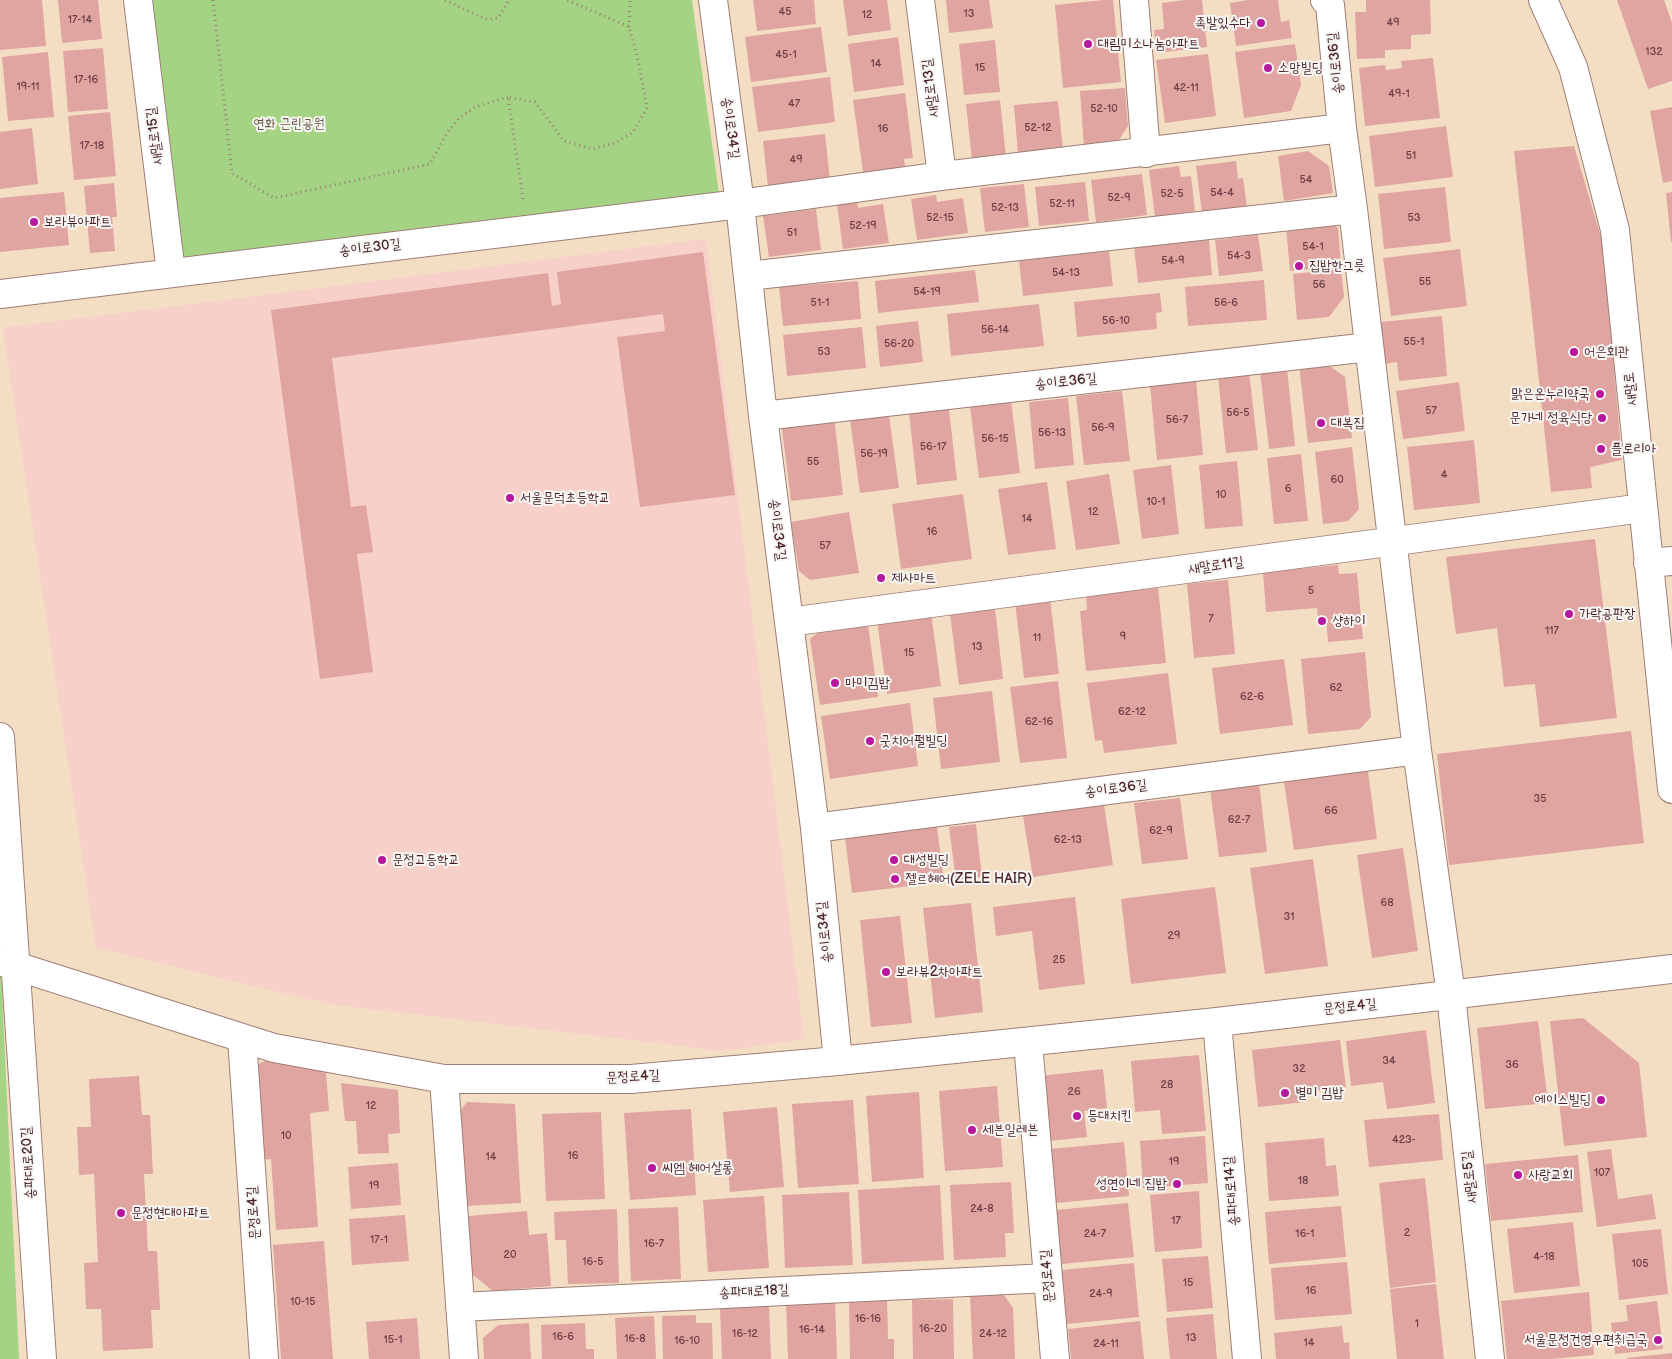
<!DOCTYPE html>
<meta charset="utf-8">
<style>
body{margin:0}
canvas{display:block;background:#f3dec3}
</style>
<canvas width="1672" height="1359"></canvas>
<script>
const ctx = document.querySelector('canvas').getContext('2d');
ctx.lineJoin = 'round';
function paint(path, color) { ctx.fillStyle = color; ctx.fill(path, 'evenodd'); }
const toPath = rows => new Path2D(rows.map(r => 'M' + r).join(''));
function strokePath(path, color, width, dash) { ctx.strokeStyle = color; ctx.lineWidth = width; ctx.lineCap = dash ? 'butt' : 'round'; ctx.setLineDash(dash || []); ctx.stroke(path); }
function label(font, color, halo, rows, align = 'center') {
  ctx.font = font + ' "Balsamiq Sans","Poor Story",sans-serif'; ctx.lineWidth = 4; ctx.setLineDash([]); ctx.textBaseline = 'middle'; ctx.strokeStyle = halo; ctx.fillStyle = color; for (const [text, x, y, turn = 0] of rows) {
    ctx.save(); ctx.translate(x, y); ctx.rotate((+turn || 0) * Math.PI / 180); ctx.textAlign = isNaN(turn) ? turn : align; if (halo) ctx.strokeText(text, 0, 0); ctx.fillText(text, 0, 0); ctx.restore();
  }
}
paint(toPath([
 [706,239,804,1039,723,1051,329,1004,96,948,3,328]
]), '#f7d0c9');
paint(toPath([
 [149,0,692,0,720,201,179,261],
 [0,963,2,990,19,1359,0,1359]
]), '#a4d483');
paint(toPath([
 [0,0,42,0,46,46,0,50],
 [58,0,98,0,102,39,62,43],
 [753,0,814,0,816,24,757,31],
 [843,0,887,0,891,30,848,36],
 [946,0,989,0,993,28,949,33],
 [1104,0,1113,0,1121,82,1063,88,1055,5],
 [1185,0,1202,0,1207,47,1156,53,1154,30,1164,29,1162,3],
 [1248,0,1278,0,1281,22,1289,20,1292,38,1236,46,1230,3],
 [1366,0,1430,0,1431,34,1411,35,1411,49,1385,50,1385,58,1357,59,1355,12,1366,12],
 [1617,0,1664,0,1672,23,1672,81,1648,89],
 [821,27,827,72,751,82,745,37],
 [898,37,904,85,854,92,848,44],
 [995,40,1000,92,964,95,959,44],
 [1295,44,1301,85,1291,111,1244,118,1235,52],
 [103,48,108,109,68,112,63,51],
 [48,52,54,117,8,121,2,57],
 [1208,54,1216,116,1165,123,1156,60],
 [1433,58,1440,118,1365,126,1359,68,1385,65,1386,70,1402,68,1401,61],
 [830,77,835,122,758,132,752,87],
 [1125,88,1128,126,1115,146,1084,148,1080,91],
 [905,93,913,158,904,159,906,174,864,179,853,100],
 [1000,100,1006,157,972,161,966,104],
 [1058,101,1063,150,1018,155,1014,105],
 [1672,107,1672,181,1663,183,1650,111],
 [110,112,116,176,74,180,68,116],
 [1446,126,1453,177,1375,187,1369,136],
 [32,128,38,184,0,189,0,132],
 [825,134,830,180,768,187,763,141],
 [1574,146,1603,244,1622,460,1590,467,1592,488,1551,492,1514,151],
 [1308,151,1329,166,1333,193,1284,201,1278,156],
 [1236,161,1238,179,1243,178,1247,207,1202,212,1196,166],
 [1179,166,1181,177,1191,176,1195,211,1155,217,1149,170],
 [1142,174,1147,215,1096,222,1091,180],
 [1085,182,1089,221,1039,226,1035,187],
 [114,183,117,217,112,217,115,251,90,253,84,186],
 [1024,184,1029,227,985,232,980,188],
 [1445,187,1451,242,1384,249,1378,194],
 [64,192,69,245,0,252,0,198],
 [1672,192,1672,242,1671,242,1666,193],
 [936,195,937,202,963,198,968,233,917,240,911,199],
 [857,202,858,208,883,204,889,243,843,249,837,205],
 [816,209,821,250,769,257,763,216],
 [1332,223,1338,228,1341,266,1290,271,1286,228],
 [1258,235,1263,271,1219,276,1215,240],
 [1209,240,1212,275,1138,283,1134,247],
 [1460,249,1467,306,1391,316,1383,258],
 [1109,251,1113,286,1023,296,1019,261],
 [703,252,735,495,640,507,617,337,665,331,663,314,332,358,351,507,366,505,373,552,357,554,373,672,320,679,271,310,548,273,552,306,561,304,557,272],
 [1341,269,1344,297,1329,317,1297,320,1293,274],
 [975,270,979,302,878,313,875,281],
 [1264,280,1267,320,1188,326,1185,287],
 [858,281,861,319,783,326,779,287],
 [1160,293,1162,312,1156,313,1157,329,1077,337,1074,302],
 [1039,304,1044,346,951,356,947,314],
 [1442,316,1447,376,1399,381,1397,362,1385,364,1381,322],
 [918,321,923,362,880,367,876,326],
 [862,327,866,368,787,376,783,335],
 [1324,362,1345,377,1352,438,1308,443,1299,365],
 [1287,368,1295,446,1269,449,1260,371],
 [1249,372,1258,450,1226,453,1218,376],
 [1196,380,1203,455,1157,460,1150,385],
 [1459,382,1465,431,1403,439,1396,391],
 [1122,391,1130,461,1084,465,1076,396],
 [1068,398,1074,465,1035,469,1029,402],
 [1011,401,1020,473,979,478,970,406],
 [949,409,957,480,917,485,909,413],
 [889,415,899,488,860,493,850,420],
 [834,416,843,495,791,501,782,429,796,421],
 [1474,440,1480,503,1414,510,1407,447],
 [1352,447,1359,509,1348,521,1323,524,1315,452],
 [1301,454,1308,521,1274,524,1267,458],
 [1237,461,1243,526,1205,529,1199,465],
 [1171,465,1179,534,1142,539,1133,470],
 [1109,474,1120,544,1076,550,1066,481],
 [1047,482,1056,549,1008,555,998,489],
 [963,494,972,559,901,569,892,504],
 [849,512,859,573,810,580,799,571,791,522],
 [1595,539,1617,718,1540,727,1535,684,1504,687,1497,628,1456,634,1446,557],
 [1338,565,1339,574,1357,573,1363,639,1328,642,1326,617,1318,618,1317,608,1266,612,1263,572],
 [1228,580,1235,654,1194,658,1187,584],
 [1158,588,1166,663,1086,671,1080,611,1087,610,1086,595],
 [1050,598,1059,674,1024,678,1015,602],
 [995,608,1003,679,959,685,950,614],
 [931,613,941,686,887,694,877,620],
 [868,625,878,697,820,705,810,639,819,632],
 [1365,652,1371,717,1360,729,1308,734,1301,659],
 [1284,659,1293,725,1220,734,1212,668],
 [1168,673,1177,744,1104,753,1102,740,1095,741,1087,683],
 [1058,681,1067,758,1020,763,1010,687],
 [992,691,1000,762,941,769,933,698],
 [910,703,918,766,830,779,821,716],
 [1631,731,1644,843,1449,865,1437,754],
 [1368,771,1377,839,1294,850,1284,782],
 [1259,782,1267,852,1219,857,1210,788],
 [1180,798,1188,859,1142,864,1134,803],
 [1104,804,1113,865,1033,877,1023,816],
 [976,824,982,877,956,880,949,827],
 [937,827,944,882,852,893,845,837],
 [1403,848,1418,951,1372,958,1357,855],
 [1313,859,1328,966,1265,974,1250,868],
 [1215,887,1226,973,1131,984,1121,899],
 [1075,897,1085,984,1039,990,1032,931,996,936,993,907],
 [971,903,983,1012,935,1018,923,908],
 [900,916,912,1023,871,1027,860,920],
 [1583,1018,1639,1063,1647,1137,1564,1146,1550,1021],
 [1538,1021,1548,1103,1485,1109,1477,1028],
 [1426,1030,1435,1103,1387,1109,1383,1082,1351,1086,1346,1041],
 [1340,1040,1346,1087,1304,1092,1305,1102,1258,1107,1252,1050],
 [1199,1055,1206,1131,1162,1134,1160,1110,1135,1112,1131,1061],
 [265,1061,326,1072,329,1111,310,1113,318,1227,276,1230,271,1159,263,1160,256,1065],
 [1103,1069,1107,1108,1084,1111,1087,1137,1048,1141,1040,1076],
 [139,1076,142,1115,150,1115,153,1174,144,1174,148,1251,157,1251,160,1310,151,1310,153,1348,103,1351,101,1309,86,1309,84,1263,98,1262,94,1174,79,1175,77,1127,91,1127,89,1079],
 [341,1083,398,1090,400,1133,388,1134,389,1153,358,1154,356,1121,345,1121],
 [997,1086,1003,1167,945,1171,939,1091],
 [919,1092,924,1178,872,1182,866,1096],
 [853,1100,859,1184,798,1188,792,1104],
 [467,1102,515,1104,521,1203,466,1206,460,1111],
 [777,1107,784,1187,730,1192,723,1112],
 [691,1109,696,1195,630,1200,624,1113],
 [601,1112,605,1199,546,1201,542,1114],
 [1439,1114,1443,1160,1369,1167,1364,1120],
 [1205,1136,1208,1183,1143,1188,1140,1141],
 [1324,1138,1326,1166,1336,1165,1339,1196,1269,1201,1265,1143],
 [1124,1142,1129,1196,1056,1203,1051,1149],
 [1611,1149,1618,1199,1652,1194,1656,1219,1597,1227,1587,1152],
 [1578,1155,1583,1212,1491,1221,1485,1164],
 [398,1163,401,1205,351,1209,348,1167],
 [1425,1178,1436,1282,1390,1288,1379,1183],
 [1011,1182,1014,1233,1005,1233,1006,1257,954,1260,950,1185],
 [940,1185,944,1260,862,1264,858,1190],
 [1199,1191,1202,1248,1155,1252,1150,1195],
 [849,1192,853,1265,785,1268,782,1195],
 [764,1196,769,1268,708,1272,703,1200],
 [1128,1203,1134,1257,1062,1264,1056,1210],
 [1341,1206,1346,1257,1269,1264,1265,1212],
 [678,1207,681,1279,631,1281,628,1209],
 [617,1209,619,1283,568,1284,566,1240,555,1240,554,1212],
 [527,1211,529,1235,547,1233,551,1286,493,1291,472,1274,468,1216],
 [405,1215,409,1261,352,1265,349,1219],
 [1573,1222,1580,1286,1514,1293,1507,1229],
 [1661,1229,1668,1294,1619,1300,1612,1234],
 [324,1241,333,1359,281,1359,273,1245],
 [1208,1256,1213,1308,1167,1312,1162,1259],
 [1347,1262,1352,1314,1275,1320,1271,1268],
 [1134,1263,1139,1317,1067,1324,1062,1270],
 [1436,1284,1444,1359,1397,1359,1390,1289],
 [1589,1292,1594,1355,1551,1359,1507,1359,1501,1301],
 [1003,1294,1013,1308,1015,1359,973,1359,970,1296],
 [887,1298,888,1339,894,1339,894,1359,850,1359,849,1299],
 [953,1299,954,1359,913,1359,912,1300],
 [835,1300,837,1359,788,1359,786,1301],
 [1657,1301,1663,1349,1615,1354,1611,1323,1628,1321,1626,1305],
 [769,1306,771,1359,722,1359,720,1308],
 [1213,1314,1217,1359,1170,1359,1166,1318],
 [696,1315,696,1323,712,1323,713,1359,663,1359,662,1316],
 [654,1316,656,1359,617,1359,615,1318],
 [417,1318,420,1359,369,1359,366,1322],
 [1140,1321,1144,1359,1071,1359,1068,1329],
 [529,1323,531,1359,484,1359,483,1338,498,1325],
 [585,1323,586,1349,594,1349,594,1359,542,1359,541,1325],
 [1342,1326,1344,1343,1349,1342,1350,1359,1276,1359,1274,1333],
 [1672,1353,1672,1359,1627,1359,1627,1358]
]), '#e0a4a1');
const minor = toPath([
 [138,0,171,273],
 [713,0,740,204,763,416,815,828,838,1061],
 [920,0,942,176],
 [1134,0,1146,153],
 [1325,0,1330,5,1342,128,1353,209,1417,750,1451,995,1490,1359],
 [1543,0,1573,67,1615,230,1672,789],
 [748,276,1353,209],
 [0,294,740,204,942,176,1342,128],
 [763,416,1369,347],
 [1648,563,1672,561],
 [789,622,1643,508],
 [0,737,42,1359],
 [815,828,1417,750],
 [0,961,274,1048,444,1079,631,1079,838,1061,1217,1022,1672,969],
 [1217,1022,1247,1359],
 [242,1038,264,1359],
 [1028,1043,1055,1359],
 [444,1079,464,1359],
 [460,1307,1048,1278]
]);
strokePath(minor, '#9e7e77', 30);
strokePath(toPath([
 [213,0,232,173,274,198,430,164,447,133,459,118,475,107,508,97],
 [445,0,485,19,498,18,509,0],
 [629,27,630,0],
 [523,199,508,97,535,102,564,141,592,149,615,143,633,132,647,108,637,55,629,27,567,0]
]), '#9e7e77', 3, [1, 4]);
strokePath(minor, '#fff', 28);
for (const [x, y, r, color] of [
 [1261,23,5,"#b5179e"],
 [1088,44,5,"#b5179e"],
 [1268,68,5,"#b5179e"],
 [34,222,5,"#b5179e"],
 [1299,266,5,"#b5179e"],
 [1574,352,5,"#b5179e"],
 [1600,394,5,"#b5179e"],
 [1602,418,5,"#b5179e"],
 [1321,423,5,"#b5179e"],
 [1601,449,5,"#b5179e"],
 [510,498,5,"#b5179e"],
 [881,578,5,"#b5179e"],
 [1569,614,5,"#b5179e"],
 [1322,621,5,"#b5179e"],
 [835,683,5,"#b5179e"],
 [870,741,5,"#b5179e"],
 [382,860,5,"#b5179e"],
 [894,860,5,"#b5179e"],
 [895,879,5,"#b5179e"],
 [886,972,5,"#b5179e"],
 [1285,1093,5,"#b5179e"],
 [1601,1100,5,"#b5179e"],
 [1077,1116,5,"#b5179e"],
 [972,1130,5,"#b5179e"],
 [652,1168,5,"#b5179e"],
 [1518,1175,5,"#b5179e"],
 [1177,1184,5,"#b5179e"],
 [121,1213,5,"#b5179e"],
 [1658,1340,5,"#b5179e"]
]) { const dot = new Path2D(); dot.arc(x, y, r, 0, 2 * Math.PI); ctx.fillStyle = color; ctx.fill(dot); strokePath(dot, '#f6f6f2', 2); }
label('11px', '#704048', null, [
 ["45",785,12],
 ["13",969,14],
 ["12",867,15],
 ["17-14",80,20],
 ["49",1393,23],
 ["132",1654,52],
 ["45-1",786,55],
 ["14",876,64],
 ["15",980,68],
 ["17-16",86,80],
 ["19-11",28,87],
 ["42-11",1186,88],
 ["49-1",1399,94],
 ["47",794,104],
 ["52-10",1104,109],
 ["52-12",1038,128],
 ["16",883,129],
 ["17-18",92,146],
 ["51",1411,156],
 ["49",796,160],
 ["54",1306,180],
 ["54-4",1222,193],
 ["52-5",1172,194],
 ["52-9",1119,198],
 ["52-11",1062,204],
 ["52-13",1005,208],
 ["52-15",940,218],
 ["53",1414,218],
 ["52-19",863,226],
 ["51",792,233],
 ["54-1",1313,247],
 ["54-3",1239,256],
 ["54-9",1173,261],
 ["54-13",1066,273],
 ["55",1425,282],
 ["56",1319,285],
 ["54-19",927,292],
 ["51-1",820,303],
 ["56-6",1226,303],
 ["56-10",1116,321],
 ["56-14",995,330],
 ["55-1",1414,342],
 ["56-20",899,344],
 ["53",824,352],
 ["57",1431,411],
 ["56-5",1238,413],
 ["56-7",1177,420],
 ["56-9",1103,428],
 ["56-13",1052,433],
 ["56-15",995,439],
 ["56-17",933,447],
 ["56-19",874,454],
 ["55",813,462],
 ["4",1444,475],
 ["60",1337,480],
 ["6",1288,489],
 ["10",1221,495],
 ["10-1",1156,502],
 ["12",1093,512],
 ["14",1027,519],
 ["16",932,532],
 ["57",825,546],
 ["5",1311,591],
 ["7",1211,619],
 ["117",1552,631],
 ["9",1123,637],
 ["11",1037,638],
 ["13",977,647],
 ["15",909,653],
 ["62",1336,688],
 ["62-6",1252,697],
 ["62-12",1132,712],
 ["62-16",1039,722],
 ["35",1540,799],
 ["66",1331,811],
 ["62-7",1239,820],
 ["62-9",1161,831],
 ["62-13",1068,840],
 ["68",1387,903],
 ["31",1289,917],
 ["29",1174,936],
 ["25",1059,960],
 ["34",1389,1061],
 ["36",1512,1065],
 ["32",1299,1069],
 ["28",1167,1085],
 ["26",1074,1092],
 ["12",371,1106],
 ["10",286,1136],
 ["423-",1404,1140],
 ["16",573,1156],
 ["14",491,1157],
 ["19",1174,1162],
 ["107",1602,1173],
 ["18",1303,1181],
 ["19",374,1186],
 ["24-8",982,1209],
 ["17",1176,1221],
 ["2",1407,1233],
 ["24-7",1095,1234],
 ["16-1",1305,1234],
 ["17-1",379,1240],
 ["16-7",654,1244],
 ["20",510,1255],
 ["4-18",1544,1257],
 ["16-5",593,1262],
 ["105",1640,1264],
 ["15",1188,1283],
 ["16",1311,1291],
 ["24-9",1101,1294],
 ["10-15",303,1302],
 ["16-16",868,1319],
 ["1",1417,1324],
 ["16-20",933,1329],
 ["16-14",812,1330],
 ["16-12",745,1334],
 ["24-12",993,1334],
 ["16-6",563,1337],
 ["13",1191,1338],
 ["16-8",635,1339],
 ["15-1",393,1340],
 ["16-10",687,1341],
 ["14",1309,1343],
 ["24-11",1106,1344]
]);
label('14px', '#4a1f2b', '#f6f6f2', [
 ["족발있수다",1251,23,"right"],
 ["대림미소나눔아파트",1098,44],
 ["소망빌딩",1278,68],
 ["보라뷰아파트",44,222],
 ["집밥한그릇",1309,266],
 ["어은회관",1584,352],
 ["맑은온누리약국",1590,394,"right"],
 ["문가네 정육식당",1592,418,"right"],
 ["대복집",1331,423],
 ["플로리아",1611,449],
 ["서울문덕초등학교",520,498],
 ["제사마트",891,578],
 ["가락공판장",1579,614],
 ["샹하이",1332,621],
 ["마미김밥",845,683],
 ["굿치어펄빌딩",880,741],
 ["문정고등학교",392,860],
 ["대성빌딩",904,860],
 ["젤르헤어(ZELE HAIR)",905,879],
 ["보라뷰2차아파트",896,972],
 ["별미 김밥",1295,1093],
 ["에이스빌딩",1591,1100,"right"],
 ["등대치킨",1087,1116],
 ["세븐일레븐",982,1130],
 ["씨엠 헤어살롱",662,1168],
 ["사랑교회",1528,1175],
 ["성연이네 집밥",1167,1184,"right"],
 ["문정현대아파트",131,1213],
 ["서울문정건영우편취급국",1648,1340,"right"]
], 'left');
label('14px', '#4a1f2b', '#f6f6f2', [
 ["송이로36길",1336,63,-96],
 ["새말로13길",931,88,-97],
 ["송이로34길",730,128,82],
 ["새말로15길",155,136,-97],
 ["송이로30길",370,248,-7],
 ["송이로36길",1066,382,-6],
 ["새말로",1631,389,-96],
 ["송이로34길",777,530,83],
 ["새말로11길",1216,566,-8],
 ["송이로36길",1116,789,-7],
 ["송이로34길",825,932,-96],
 ["문정로4길",1350,1007,-6],
 ["문정로4길",633,1077,-3],
 ["송파대로20길",29,1163,-94],
 ["새말로5길",1470,1177,-96],
 ["송파대로14길",1232,1191,-95],
 ["문정로4길",254,1213,-94],
 ["문정로4길",1048,1276,-95],
 ["송파대로18길",754,1292,-3]
]);
label('14px', '#655545', '#f6f6f2', [
 ["연화 근린공원",289,124]
]);
</script>
